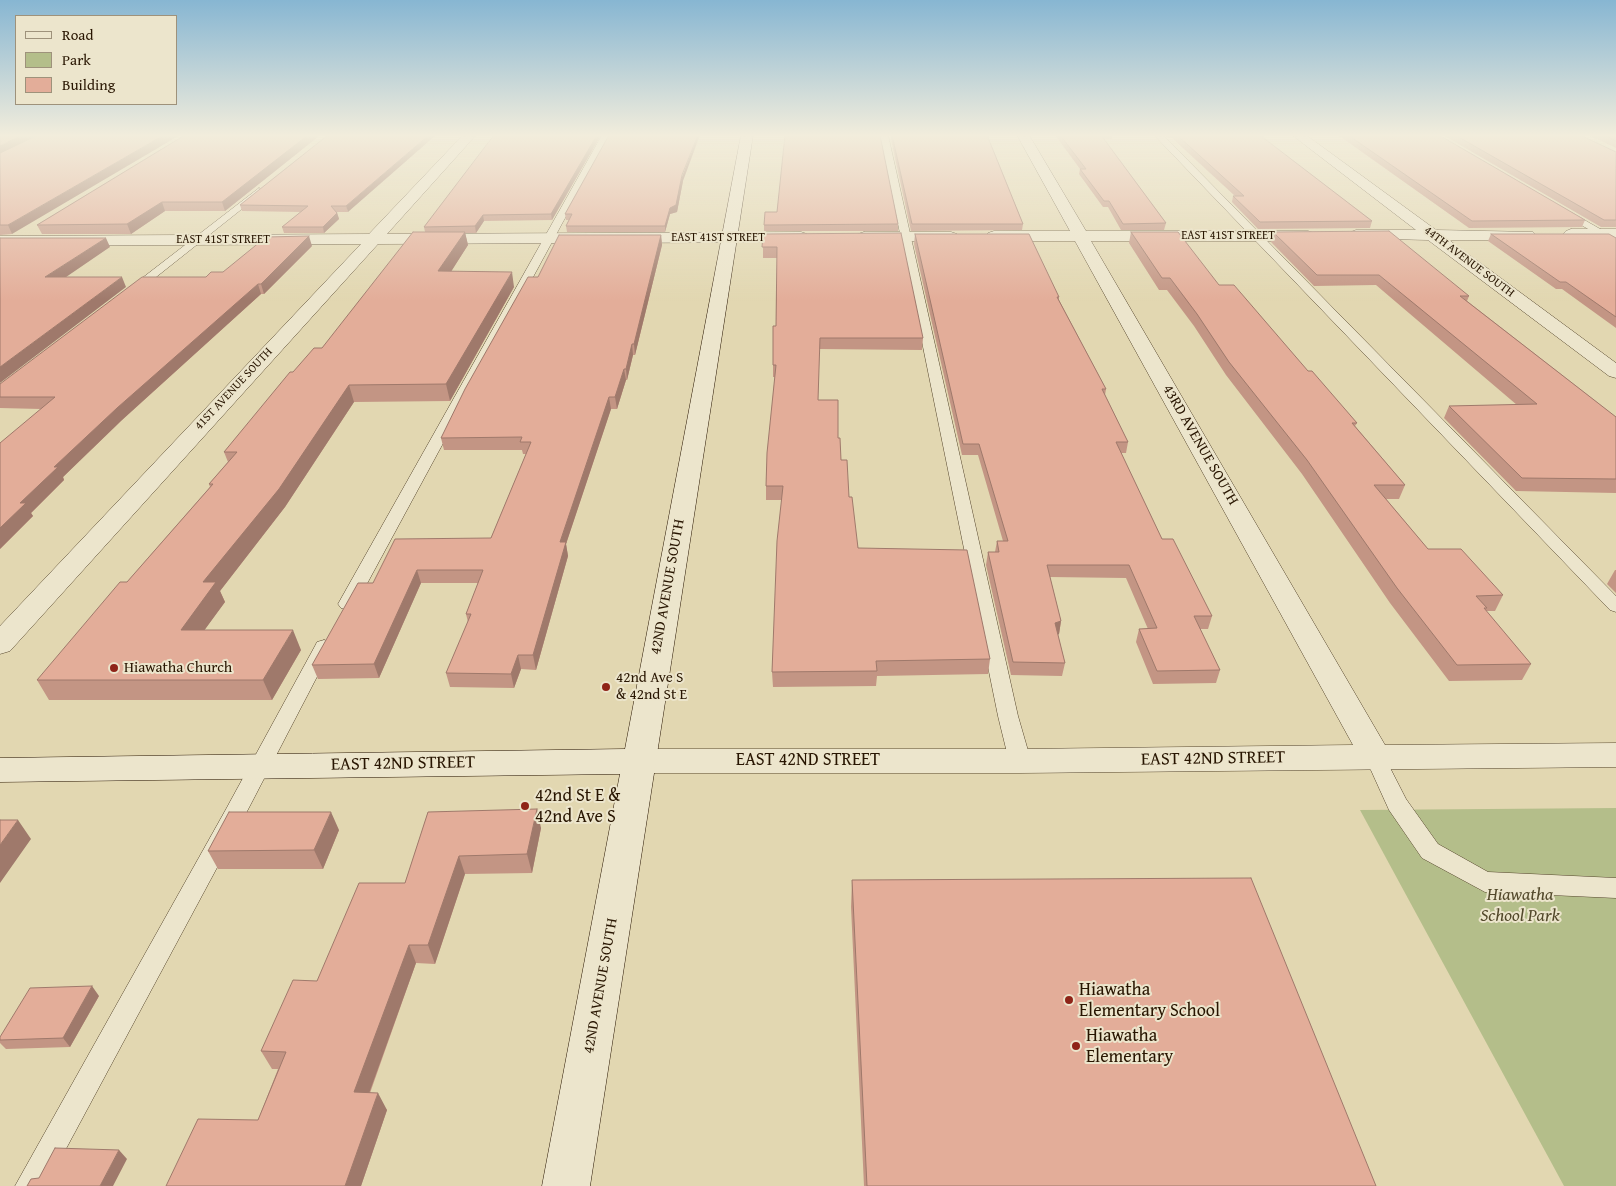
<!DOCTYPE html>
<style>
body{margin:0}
#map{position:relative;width:1616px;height:1186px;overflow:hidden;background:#e2d7b1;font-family:"Gentium Book Plus",serif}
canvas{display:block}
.legend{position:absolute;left:15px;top:15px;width:162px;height:90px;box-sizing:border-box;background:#ece5cc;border:1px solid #9e927b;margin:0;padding:6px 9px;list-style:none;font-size:15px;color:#281501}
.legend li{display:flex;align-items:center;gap:10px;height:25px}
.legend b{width:25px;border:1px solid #9e927b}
</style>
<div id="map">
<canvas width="1616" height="1186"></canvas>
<ul class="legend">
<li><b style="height:6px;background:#ece5cc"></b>Road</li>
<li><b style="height:14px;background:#b4be8a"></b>Park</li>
<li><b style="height:14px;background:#e3ad99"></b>Building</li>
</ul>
</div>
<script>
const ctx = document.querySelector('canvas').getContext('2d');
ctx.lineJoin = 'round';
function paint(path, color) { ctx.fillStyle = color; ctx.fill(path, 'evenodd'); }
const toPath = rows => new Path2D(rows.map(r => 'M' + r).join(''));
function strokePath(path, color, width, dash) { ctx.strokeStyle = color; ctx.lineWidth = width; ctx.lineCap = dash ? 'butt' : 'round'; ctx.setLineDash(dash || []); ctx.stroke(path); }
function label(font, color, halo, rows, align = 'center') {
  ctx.font = font + ' "Gentium Book Plus",serif'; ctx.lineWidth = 4; ctx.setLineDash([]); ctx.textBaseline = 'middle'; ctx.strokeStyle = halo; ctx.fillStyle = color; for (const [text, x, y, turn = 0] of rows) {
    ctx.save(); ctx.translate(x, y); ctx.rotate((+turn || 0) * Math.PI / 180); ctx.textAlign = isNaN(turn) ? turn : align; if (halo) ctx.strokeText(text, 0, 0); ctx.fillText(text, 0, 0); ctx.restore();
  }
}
paint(toPath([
 [1616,808,1616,1186,1564,1186,1360,810]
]), '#b4be8a');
const lane = toPath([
 [602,135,610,135,356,604,353,608,347,610,341,608,338,604,602,135],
 [880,135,888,135,1018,716,1031,761,1027,767,1020,769,1013,767,1009,761,998,716,880,135],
 [1154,135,1163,135,1616,596,1616,612,1610,610,1154,135],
 [259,188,263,191,262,193,136,293,128,293,126,291,128,289,259,188],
 [1565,209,1616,238,1616,245,1562,214,1562,210,1565,209],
 [324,640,331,642,333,646,241,823,46,1186,15,1186,225,811,315,646,317,642,324,640],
 [1375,749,1382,752,1406,799,1438,844,1488,872,1616,878,1616,898,1485,892,1422,858,1389,810,1365,757,1368,752,1375,749]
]);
const street = toPath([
 [463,135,476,135,387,234,801,232,807,234,809,237,807,240,801,242,378,244,10,651,0,654,0,626,361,244,0,246,0,236,369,234,463,135],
 [1017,135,1029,135,1086,231,1308,231,1314,233,1316,236,1314,239,1308,241,1091,241,1385,745,1616,743,1616,767,1020,773,638,773,626,770,621,761,626,752,638,749,1020,749,1353,745,1075,241,994,241,988,239,986,236,988,233,994,231,1070,231,1017,135],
 [1292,135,1306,135,1436,230,1533,232,1536,235,1533,238,1528,240,1449,240,1616,363,1616,378,1609,376,1428,240,1351,238,1348,235,1351,232,1356,230,1416,230,1292,135],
 [1571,229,1616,229,1616,239,1566,237,1563,234,1566,231,1571,229],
 [864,232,951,232,957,234,959,237,957,240,951,242,858,240,856,237,858,234,864,232]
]);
const secondary = toPath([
 [741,135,753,135,590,1186,542,1186,620,774,0,782,0,758,625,749,741,135]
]);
strokePath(lane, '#56462d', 1);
strokePath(street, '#56462d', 1);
strokePath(secondary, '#281501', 1);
paint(lane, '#ece5cc');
paint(street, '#ece5cc');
paint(secondary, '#ece5cc');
paint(toPath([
 [0,135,12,234,0,235],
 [185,135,319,135,319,136,225,211,165,211,131,234,42,234,37,225],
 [328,135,348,212,337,212,339,219,324,233,284,233,282,227,301,212,242,211,240,205],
 [601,135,552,220,484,221,476,233,465,233,468,245,451,271,514,287,450,401,354,402,285,507,220,591,225,602,204,630,301,650,272,700,49,700,37,680,127,582,210,487,209,484,228,462,224,452,293,372,322,348,425,232,424,227],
 [890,135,987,135,1023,224,1022,230,911,231],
 [1055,135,1113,135,1112,139,1104,139,1166,223,1164,230,1121,230,1108,207,1103,207,1079,174,1080,169],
 [1165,135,1265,135,1263,138,1372,221,1370,228,1258,229,1232,202,1233,196,1235,196,1172,138,1169,138],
 [1338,135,1439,135,1585,220,1582,227,1469,228],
 [1443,135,1580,135,1616,152,1616,227,1601,227],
 [1588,135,1616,135,1616,148],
 [683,181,677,212,670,214,665,232,567,232,566,226,569,220,566,220,565,214],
 [898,224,898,231,764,231,764,225],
 [1131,232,1219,285,1308,371,1357,423,1355,426,1405,485,1399,499,1386,499,1428,549,1503,595,1495,611,1486,611,1531,664,1522,680,1449,681,1390,603,1302,474,1226,375,1194,326,1167,290,1159,290,1129,243],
 [1273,232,1469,296,1467,301,1616,417,1616,493,1516,491,1444,418,1449,406,1517,405,1376,285,1314,286,1271,242],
 [763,234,923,338,922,350,819,349,818,400,838,438,841,460,849,497,858,548,990,659,988,674,877,676,876,686,773,687,772,672,782,500,766,500,766,486,775,377,773,377,773,365,776,326,777,258,763,258],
 [915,234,1059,297,1059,300,1106,389,1105,395,1128,442,1126,453,1121,453,1162,539,1212,616,1208,629,1200,629,1220,670,1216,683,1153,684,1136,642,1139,629,1148,629,1126,578,1050,577,1061,621,1059,634,1058,635,1065,663,1062,676,1011,675,986,565,988,552,995,552,997,541,1003,541,978,455,962,455,914,244],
 [1491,234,1616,238,1616,328,1562,289,1556,289,1488,241],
 [661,235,662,245,635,355,633,355,627,380,626,380,617,409,611,409,566,544,568,556,536,670,521,669,514,688,450,687,446,673,468,622,466,614,478,583,421,583,379,678,318,679,312,665,373,583,491,538,526,454,523,454,522,450,444,450,441,438,538,277],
 [312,246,264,294,261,294,122,420,63,477,64,480,31,513,33,516,0,549,41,409,0,408,0,384,206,277],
 [1615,570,1616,570,1616,593,1607,584],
 [428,812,541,828,532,873,465,874,435,964,416,963,370,1093,387,1110,361,1186,166,1186,258,1120,278,1069,272,1069,261,1051,317,981,405,883],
 [339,830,323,869,218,869,208,851],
 [852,880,1376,1186,864,1186,851,907],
 [99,996,70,1047,6,1049,0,1043,0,1037]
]), '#c39584');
paint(toPath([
 [22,135,42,135,0,156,0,146],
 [164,135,180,135,12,234,8,225],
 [308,135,319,135,319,136,225,211,222,202],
 [429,135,436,135,348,212,346,206],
 [597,135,601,135,552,220,551,214],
 [698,135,700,135,683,181,677,212,670,214,665,232,665,226,670,208],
 [162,202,165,211,131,234,127,224],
 [337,213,339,219,324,233,323,227],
 [483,215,484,221,476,233,475,226],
 [465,232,468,245,442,286,438,271],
 [661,235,662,245,635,355,634,344],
 [309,236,312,246,264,294,261,284],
 [106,238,110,247,50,288,45,277],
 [512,272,514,287,450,401,446,384],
 [122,277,126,287,0,383,0,367],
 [258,284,261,294,122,420,63,477,64,480,31,513,33,516,0,549,0,528,20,503,54,467,117,408],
 [632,344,633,355,627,380,626,369],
 [624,369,626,380,617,409,615,397],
 [349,385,354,402,285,507,220,591,225,602,190,650,181,630,203,582],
 [609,397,611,409,566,544,568,556,536,670,533,655,560,542],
 [417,570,421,583,379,678,374,664],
 [1061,621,1059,634,1052,636,1055,623],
 [293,630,301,650,272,700,263,680],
 [518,655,521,669,514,688,511,674],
 [537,809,541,828,532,873,527,854],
 [331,812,339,830,323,869,314,850],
 [18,820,31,839,0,883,0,845],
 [459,856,465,874,435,964,428,945],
 [409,945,416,963,363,1110,354,1092],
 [92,986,99,996,70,1047,63,1038],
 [378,1093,387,1110,361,1186,345,1186],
 [119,1150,127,1159,113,1186,100,1186]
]), '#9f796b');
const building = toPath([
 [0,135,22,135,0,146,0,135],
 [38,135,164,135,8,225,0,225,0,153,38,135],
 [185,135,308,135,222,202,162,202,127,224,37,225,185,135],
 [328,135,429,135,346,206,331,206,337,213,323,227,282,227,308,206,240,205,328,135],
 [494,135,597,135,551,214,483,215,475,226,424,227,494,135],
 [609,135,698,135,682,175,676,205,670,208,665,226,566,226,572,214,565,214,609,135],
 [785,135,880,135,898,224,764,225,765,212,777,212,785,135],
 [892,135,987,135,1023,224,912,224,892,135],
 [1060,135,1101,135,1166,223,1123,224,1109,201,1104,201,1080,169,1086,169,1060,135],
 [1177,135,1262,135,1261,136,1372,221,1260,222,1233,196,1244,196,1177,135],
 [1348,135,1439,135,1585,220,1472,221,1348,135],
 [1455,135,1580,135,1616,152,1616,220,1604,220,1455,135],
 [1604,135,1616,135,1616,141,1604,135],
 [1389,231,1469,296,1460,296,1616,417,1616,479,1522,478,1449,406,1537,404,1379,275,1317,275,1273,232,1389,231],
 [413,232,465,232,438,271,512,272,446,384,349,385,279,489,203,582,216,582,181,630,293,630,263,680,37,680,120,582,127,582,213,484,209,484,237,452,224,452,290,372,293,372,314,348,322,348,413,232],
 [1131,232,1178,232,1219,285,1234,285,1308,371,1312,371,1357,423,1352,423,1405,485,1374,485,1428,549,1461,549,1503,595,1476,596,1487,608,1484,608,1531,664,1457,665,1397,588,1307,460,1229,362,1197,314,1170,278,1162,278,1131,232],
 [901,233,923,338,820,338,818,400,838,400,838,438,840,438,841,460,847,460,849,497,852,497,858,548,967,550,990,659,876,661,877,671,772,672,777,541,783,486,766,486,767,453,776,365,773,365,773,326,776,326,777,247,762,247,763,234,901,233],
 [915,234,1029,234,1059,297,1057,297,1106,389,1102,389,1128,442,1116,442,1162,539,1173,539,1212,616,1194,616,1220,670,1157,671,1139,629,1157,628,1129,565,1047,565,1061,621,1055,623,1065,663,1013,662,988,552,999,552,997,541,1008,541,979,444,963,444,915,234],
 [1491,234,1609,234,1616,238,1616,317,1566,282,1560,282,1491,234],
 [559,235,661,235,634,344,632,344,626,369,624,369,615,397,609,397,560,542,566,542,533,655,518,655,511,674,446,673,471,614,466,614,483,570,417,570,374,664,312,665,358,583,373,583,395,539,491,538,531,442,520,442,522,437,441,438,465,389,528,277,538,277,559,235],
 [309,236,261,284,258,284,117,408,54,467,58,467,20,503,26,503,0,528,0,443,55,397,0,397,0,384,142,277,206,277,211,272,223,272,266,237,309,236],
 [0,238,106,238,45,277,122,277,0,367,0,238],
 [537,809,527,854,459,856,428,945,409,945,354,1092,378,1093,345,1186,166,1186,198,1119,258,1120,286,1052,261,1051,293,980,317,981,359,883,405,883,428,812,537,809],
 [229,812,331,812,314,850,208,851,229,812],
 [0,820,18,820,0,845,0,820],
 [1251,878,1376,1186,867,1186,852,880,1251,878],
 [92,986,63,1038,0,1040,0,1037,30,988,92,986],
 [55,1148,119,1150,100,1186,27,1186,31,1179,39,1178,55,1148]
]);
paint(building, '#e3ad99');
strokePath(building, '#9f796b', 1);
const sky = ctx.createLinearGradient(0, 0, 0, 301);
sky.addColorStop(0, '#87b6d2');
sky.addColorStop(0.45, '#f2eddc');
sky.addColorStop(1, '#f2eddc00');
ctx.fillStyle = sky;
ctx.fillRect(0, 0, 1616, 301);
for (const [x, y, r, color] of [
 [114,668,5,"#8f2418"],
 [606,687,5,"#8f2418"],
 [525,806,5,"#8f2418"],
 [1069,1000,5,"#8f2418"],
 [1076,1046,5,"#8f2418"]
]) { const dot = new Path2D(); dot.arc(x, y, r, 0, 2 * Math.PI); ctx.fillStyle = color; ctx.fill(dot); strokePath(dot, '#ece5cc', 2); }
label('12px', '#281501', '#ece5cc', [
 ["EAST 41ST STREET",1228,236],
 ["EAST 41ST STREET",718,238],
 ["EAST 41ST STREET",223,240],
 ["44TH AVENUE SOUTH",1469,262,37],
 ["41ST AVENUE SOUTH",234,389,-47]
]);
label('15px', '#281501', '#ece5cc', [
 ["43RD AVENUE SOUTH",1200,445,60],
 ["42ND AVENUE SOUTH",668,587,-80],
 ["42ND AVENUE SOUTH",601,986,-80]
]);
label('15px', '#281501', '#ece5cc', [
 ["Hiawatha Church",124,668],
 ["42nd Ave S",616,678],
 ["& 42nd St E",616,695]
], 'left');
label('18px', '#281501', '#ece5cc', [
 ["EAST 42ND STREET",1213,759,-1],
 ["EAST 42ND STREET",808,760],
 ["EAST 42ND STREET",403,764,-1]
]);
label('18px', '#281501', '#ece5cc', [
 ["42nd St E &",535,796],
 ["42nd Ave S",535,817],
 ["Hiawatha",1079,990],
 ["Elementary School",1079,1011],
 ["Hiawatha",1086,1036],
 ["Elementary",1086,1057]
], 'left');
label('italic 18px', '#52482a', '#ece5cc', [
 ["Hiawatha",1520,895],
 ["School Park",1520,916]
]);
</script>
